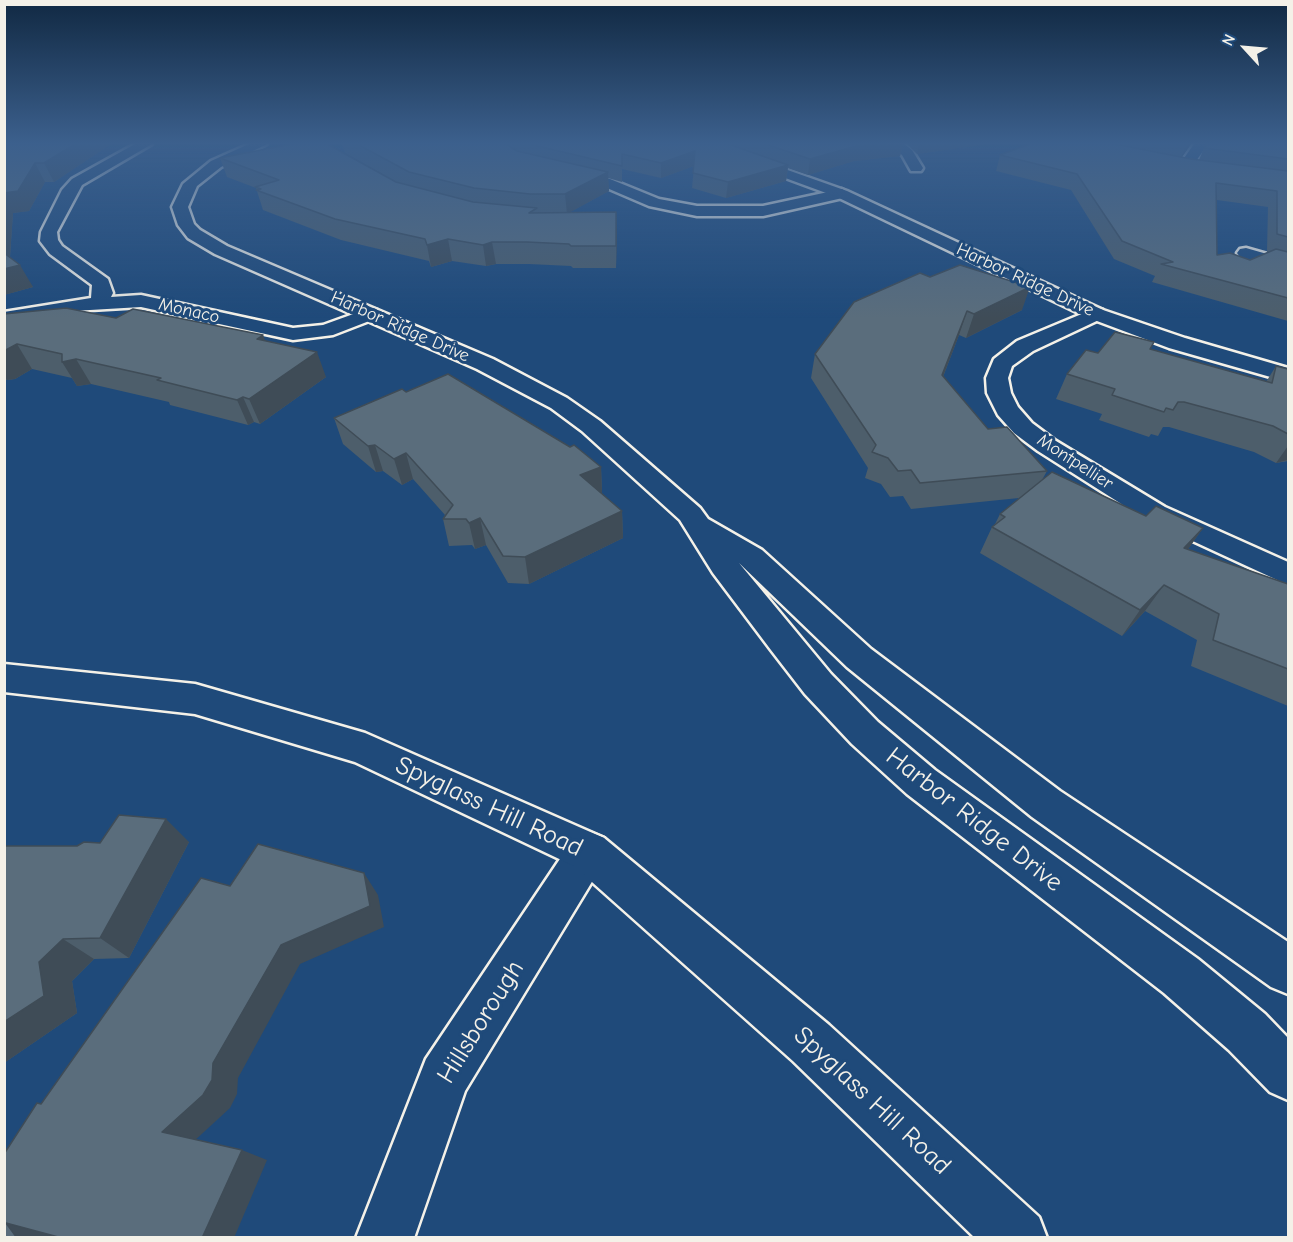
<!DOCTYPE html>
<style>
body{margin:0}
#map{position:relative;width:1293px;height:1242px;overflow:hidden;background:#1f4a7a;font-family:"Comic Neue",sans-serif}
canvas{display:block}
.frame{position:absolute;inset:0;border:6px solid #f4f1e8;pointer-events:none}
.north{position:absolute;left:1215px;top:18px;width:60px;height:60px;-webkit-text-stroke:4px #1f4a7a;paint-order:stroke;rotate:296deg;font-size:16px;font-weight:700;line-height:24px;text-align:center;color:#f4f1e8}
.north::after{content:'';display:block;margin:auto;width:21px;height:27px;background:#f4f1e8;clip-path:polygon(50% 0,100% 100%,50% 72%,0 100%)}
</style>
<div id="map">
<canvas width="1293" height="1242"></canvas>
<div class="frame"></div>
<div class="north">N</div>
</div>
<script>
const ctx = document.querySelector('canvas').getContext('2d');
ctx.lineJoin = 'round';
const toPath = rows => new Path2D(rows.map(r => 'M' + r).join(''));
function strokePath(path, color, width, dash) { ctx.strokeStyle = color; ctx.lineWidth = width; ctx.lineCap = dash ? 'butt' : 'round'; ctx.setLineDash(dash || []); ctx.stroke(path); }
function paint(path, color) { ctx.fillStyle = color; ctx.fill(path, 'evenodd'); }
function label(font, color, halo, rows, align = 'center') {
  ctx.font = font + ' "Comic Neue",sans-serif'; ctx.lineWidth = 6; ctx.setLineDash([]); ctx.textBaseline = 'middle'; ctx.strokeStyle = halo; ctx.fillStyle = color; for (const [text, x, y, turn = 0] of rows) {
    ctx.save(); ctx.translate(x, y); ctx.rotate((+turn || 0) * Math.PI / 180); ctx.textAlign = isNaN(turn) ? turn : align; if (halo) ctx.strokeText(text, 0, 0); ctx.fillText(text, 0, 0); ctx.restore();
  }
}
const minor = toPath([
 [135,144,152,144,82,185,57,232,58,240,62,246,108,279,113,293,111,297,141,295,293,328,323,325,370,308,377,310,380,314,377,318,333,335,293,340,141,307,73,311,4,324,4,312,91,298,92,285,50,254,40,241,41,232,62,190,72,179,135,144],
 [477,144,495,144,529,161,610,179,659,199,697,206,763,206,842,189,850,194,847,197,763,216,697,216,649,206,600,185,520,167,477,144],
 [889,144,904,144,912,150,923,168,921,171,911,171,902,155,889,144],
 [1194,144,1208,144,1189,171,1179,171,1177,168,1194,144],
 [1246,248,1288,260,1288,271,1240,257,1237,253,1240,249,1246,248],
 [1096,308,1103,310,1106,314,1103,318,1033,351,1012,366,1008,378,1011,393,1018,407,1032,423,1056,441,1165,507,1288,562,1288,585,1145,519,1038,451,1014,433,998,415,987,393,986,378,994,359,1017,341,1096,308],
 [589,832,604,838,610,852,465,1091,414,1238,356,1238,426,1059,574,838,589,832]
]);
const tertiary = toPath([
 [249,144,267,144,221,167,197,186,188,207,194,224,200,230,227,246,493,359,567,398,600,421,700,508,708,519,762,550,871,649,1060,791,1288,942,1288,994,1271,987,1032,817,847,667,739,563,831,674,878,722,935,770,1198,959,1265,1014,1288,1038,1288,1100,1270,1092,1229,1050,1164,993,907,794,852,744,805,694,771,650,713,573,680,520,582,431,551,408,477,369,215,254,188,238,178,225,172,207,183,184,211,161,249,144],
 [693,144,714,144,847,191,1103,310,1185,338,1288,368,1288,382,1169,348,1089,318,837,197,693,144]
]);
const secondary = toPath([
 [4,664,195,684,365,733,604,838,829,1025,1039,1217,1047,1238,975,1238,793,1061,574,866,355,762,195,714,4,692,4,664]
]);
strokePath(minor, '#f4f1e8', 5);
strokePath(tertiary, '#f4f1e8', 5);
strokePath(secondary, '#f4f1e8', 5);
paint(minor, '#1f4a7a');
paint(tertiary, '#1f4a7a');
paint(secondary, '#1f4a7a');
paint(toPath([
 [4,144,111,144,54,182,45,182,29,211,13,213,10,257,33,287,4,295],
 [342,144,903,144,900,156,854,161,808,175,788,168,786,181,726,198,692,188,694,166,661,178,622,169,622,182,608,178,609,191,570,212,617,233,616,268,573,268,571,266,529,264,496,264,486,266,452,261,431,267,429,261,341,240,263,210,256,188,227,177,220,158,382,174,345,153],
 [907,144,987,144,917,154],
 [1030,144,1191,144,1182,157,1199,160,1204,148,1288,144,1288,321,1152,282,1155,276,1114,259,1071,190,996,171,1000,155],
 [1217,200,1268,207,1267,252,1268,252,1250,260,1217,255],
 [854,302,1022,310,966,338,959,335,943,377,988,429,1047,471,1042,480,1146,516,1203,528,1188,549,1288,584,1288,706,1191,666,1197,640,1145,611,1122,636,980,553,992,527,995,524,1000,514,1019,498,911,509,903,496,890,497,881,484,865,478,868,468,811,378,815,354],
 [4,314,116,318,265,341,326,377,260,424,254,422,248,425,170,405,169,402,91,384,77,386,72,378,32,369,15,379,7,380,4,378],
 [1150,349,1266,382,1276,366,1288,369,1288,461,1276,463,1254,452,1169,427,1163,427,1158,436,1151,434,1149,437,1099,420,1102,414,1056,399,1067,374,1098,353],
 [406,392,601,467,602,493,601,493,622,511,623,538,529,584,508,583,486,545,475,549,472,545,449,546,443,519,445,515,413,479,402,485,383,471,376,472,343,444,334,418],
 [189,842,129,958,94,959,72,981,77,1013,4,1063,77,846]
]), '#4d5e6b');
paint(toPath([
 [75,144,111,144,54,182,44,163],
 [880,144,903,144,900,156,854,161,808,175,810,159,856,146],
 [919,144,987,144,917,154],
 [1188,144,1191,144,1179,161,1186,146],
 [695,151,694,166,661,178,661,163],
 [35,163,45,182,29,211,13,213,9,268,20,265,33,287,4,295,4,193],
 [788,165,786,181,726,198,728,182],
 [608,172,609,191,567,214,565,194],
 [616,212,617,233,616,268],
 [448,239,452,261,431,267,427,245],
 [492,242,496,264,486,266,483,245],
 [1030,287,1022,310,966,338,974,314],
 [967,311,959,335,934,400,942,375],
 [263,335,272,359,257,339],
 [17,344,32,369,15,379,7,380,4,376,4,351],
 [317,352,326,377,260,424,249,399],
 [76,359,91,384,77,386,62,362],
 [243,397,254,422,248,425,237,400],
 [375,445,383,471,376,472,368,446],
 [1288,446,1288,460,1276,463],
 [406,453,413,479,402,485,394,459],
 [601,467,602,493,583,502,580,475],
 [622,511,623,538,529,584,525,557],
 [480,518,486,545,475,549,469,523],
 [1203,528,1184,555,1184,548],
 [1164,585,1145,611,1122,636,1140,610],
 [166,819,189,842,129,958,100,938],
 [364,873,378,895,384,927,300,964,238,1078,237,1094,230,1108,192,1143,162,1132,213,1063,281,945],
 [63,939,94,959,72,981,77,1013,4,1063,4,1022,39,962],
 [242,1150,267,1160,234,1238,202,1238],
 [6,1223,47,1229,54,1238,17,1238]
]), '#3f4c57');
const building = toPath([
 [4,144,75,144,44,163,35,163,18,191,4,193,4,144],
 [292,144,327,144,396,182,473,202,537,208,529,213,616,212,616,246,571,246,569,244,527,242,492,242,483,245,448,239,427,245,425,239,335,219,256,190,261,189,255,187,279,180,220,158,292,144],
 [357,144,506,144,517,151,608,172,565,194,530,194,474,188,409,172,357,144],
 [529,144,728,144,788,165,728,182,693,173,695,151,661,163,622,154,622,166,529,144],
 [765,144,880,144,856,146,810,159,765,144],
 [1030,144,1115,144,1191,159,1288,171,1288,237,1277,234,1277,191,1216,183,1217,255,1230,253,1250,260,1276,249,1288,252,1288,298,1161,264,1173,262,1122,241,1077,174,1000,155,1030,144],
 [1207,144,1288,144,1288,159,1204,148,1207,144],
 [4,253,20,265,4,269,4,253],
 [960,265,1030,287,974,314,967,311,942,375,988,429,1007,427,1047,471,920,483,911,470,898,471,888,458,872,452,876,445,815,354,854,302,920,273,930,277,960,265],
 [66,308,116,318,133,309,263,335,257,339,317,352,249,399,243,397,237,400,157,380,161,378,76,359,62,362,62,354,17,344,4,351,4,314,66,308],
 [1115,332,1154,342,1150,349,1272,383,1276,366,1288,369,1288,434,1273,426,1184,402,1178,402,1173,410,1166,408,1164,412,1112,395,1115,389,1067,374,1086,350,1098,353,1115,332],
 [448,374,570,447,574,445,601,467,580,475,622,511,525,557,503,556,480,518,469,523,466,519,443,519,453,505,406,453,394,459,375,445,368,446,334,418,402,389,406,392,448,374],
 [1052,472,1146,516,1156,506,1203,528,1184,548,1288,584,1288,669,1213,640,1219,614,1164,585,1140,610,992,527,1005,517,1000,514,1052,472],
 [119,815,166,819,100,938,63,939,39,962,44,996,4,1022,4,846,77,846,84,842,100,843,119,815],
 [258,844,364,873,370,906,281,945,213,1063,212,1080,203,1095,162,1132,242,1150,202,1238,62,1238,6,1223,17,1238,4,1238,4,1154,37,1103,41,1104,201,878,230,886,258,844]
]);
paint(building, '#5a6d7c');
strokePath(building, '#3f4c57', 1.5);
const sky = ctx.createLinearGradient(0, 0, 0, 318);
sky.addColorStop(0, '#112943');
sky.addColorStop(0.45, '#3c608d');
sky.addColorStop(1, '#3c608d00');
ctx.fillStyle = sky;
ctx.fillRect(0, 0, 1293, 318);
label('18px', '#f4f1e8', '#1f4a7a', [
 ["Harbor Ridge Drive",1025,280,25],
 ["Monaco",189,311,13],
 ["Harbor Ridge Drive",400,327,24],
 ["Montpellier",1075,462,33]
]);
label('26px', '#f4f1e8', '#1f4a7a', [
 ["Spyglass Hill Road",489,807,25],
 ["Harbor Ridge Drive",974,820,38],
 ["Hillsborough",481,1022,-58],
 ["Spyglass Hill Road",872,1101,43]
]);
</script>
